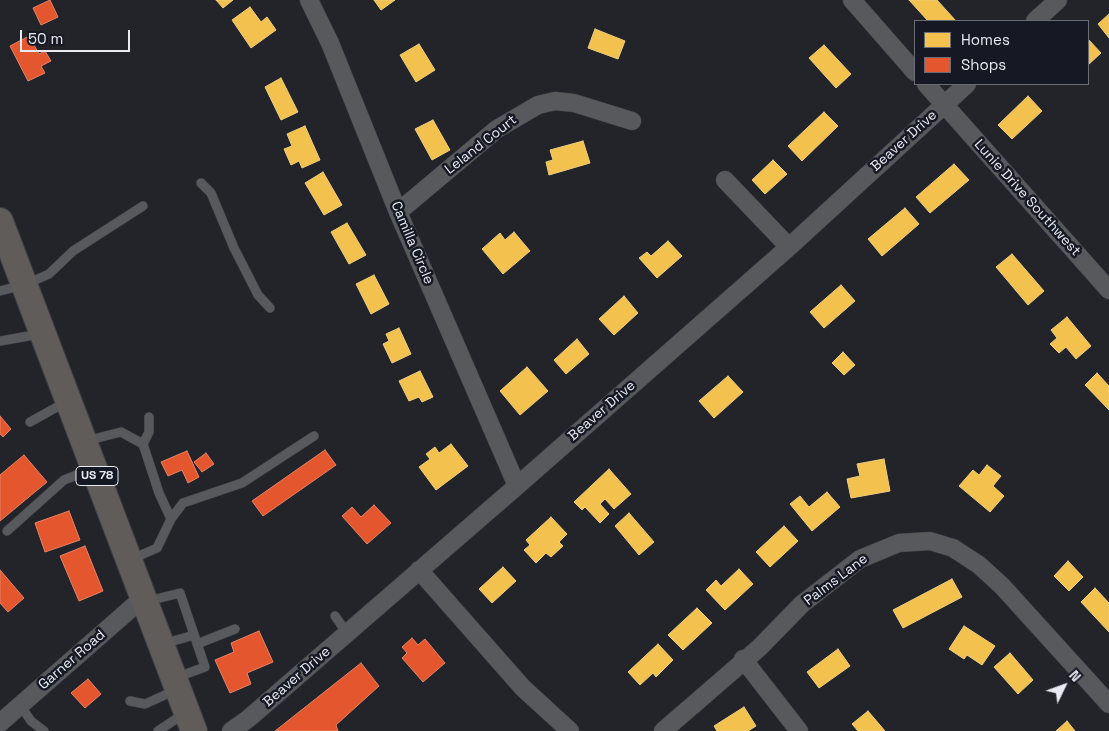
<!DOCTYPE html>
<style>
body{margin:0}
#map{position:relative;width:1109px;height:731px;overflow:hidden;background:#22242a;font-family:"Space Grotesk",sans-serif}
canvas{display:block}
.legend{position:absolute;left:914px;top:20px;width:175px;height:65px;box-sizing:border-box;background:#161923;border:1px solid #6a6d76;margin:0;padding:6px 9px;list-style:none;font-size:15px;color:#e8ebf2}
.legend li{display:flex;align-items:center;gap:10px;height:25px}
.legend b{width:25px;border:1px solid #6a6d76}
.north{position:absolute;left:1039px;top:661px;width:50px;height:50px;-webkit-text-stroke:4px #161923;paint-order:stroke;rotate:48deg;font-size:14px;font-weight:700;line-height:20px;text-align:center;color:#e8ebf2}
.north::after{content:'';display:block;margin:auto;width:18px;height:22px;background:#e8ebf2;clip-path:polygon(50% 0,100% 100%,50% 72%,0 100%)}
.scale{position:absolute;left:20px;top:30px;width:110px;height:22px;box-sizing:border-box;border:2px solid #e8ebf2;border-top:0;padding-left:6px;font-size:15px;line-height:18px;white-space:nowrap;color:#e8ebf2;-webkit-text-stroke:4px #161923;paint-order:stroke}
</style>
<div id="map">
<canvas width="1109" height="731"></canvas>
<ul class="legend">
<li><b style="height:14px;background:#f2c14e"></b>Homes</li>
<li><b style="height:14px;background:#e4572e"></b>Shops</li>
</ul>
<div class="north">N</div>
<div class="scale">50 m</div>
</div>
<script>
const ctx = document.querySelector('canvas').getContext('2d');
ctx.lineJoin = 'round';
function paint(path, color) { ctx.fillStyle = color; ctx.fill(path, 'evenodd'); }
const toPath = rows => new Path2D(rows.map(r => 'M' + r).join(''));
function strokePath(path, color, width, dash) { ctx.strokeStyle = color; ctx.lineWidth = width; ctx.lineCap = dash ? 'butt' : 'round'; ctx.setLineDash(dash || []); ctx.stroke(path); }
function label(font, color, halo, rows, align = 'center') {
  ctx.font = font + ' "Space Grotesk",sans-serif'; ctx.lineWidth = 5; ctx.setLineDash([]); ctx.textBaseline = 'middle'; ctx.strokeStyle = halo; ctx.fillStyle = color; for (const [text, x, y, turn = 0] of rows) {
    ctx.save(); ctx.translate(x, y); ctx.rotate((+turn || 0) * Math.PI / 180); ctx.textAlign = isNaN(turn) ? turn : align; if (halo) ctx.strokeText(text, 0, 0); ctx.fillText(text, 0, 0); ctx.restore();
  }
}
const homes = toPath([
 [216,0,233,0,223,8,216,0],
 [374,0,395,0,381,10,374,0],
 [909,0,937,0,956,21,928,21,909,0],
 [250,7,261,22,267,17,276,30,251,48,232,20,250,7],
 [1109,14,1109,38,1098,24,1109,14],
 [595,29,625,41,618,59,588,48,595,29],
 [1088,39,1101,53,1088,65,1088,39],
 [419,44,435,70,416,82,400,55,419,44],
 [824,45,851,74,836,88,809,58,824,45],
 [281,78,298,112,281,120,265,87,281,78],
 [1028,96,1042,111,1012,139,998,125,1028,96],
 [824,112,838,126,802,161,788,146,824,112],
 [433,120,450,150,432,160,415,129,433,120],
 [305,126,320,160,302,168,299,161,291,165,284,149,292,146,287,134,305,126],
 [583,141,590,163,549,175,546,162,553,160,550,150,583,141],
 [773,160,787,174,765,194,752,180,773,160],
 [954,164,969,180,930,213,916,197,954,164],
 [323,172,342,205,324,215,305,183,323,172],
 [905,208,919,224,882,256,868,239,905,208],
 [347,223,366,255,349,264,331,232,347,223],
 [514,232,530,251,503,274,482,249,500,233,505,240,514,232],
 [668,241,682,256,657,278,639,258,647,252,651,256,668,241],
 [1012,254,1044,291,1028,305,996,267,1012,254],
 [374,275,389,304,371,314,356,284,374,275],
 [841,285,855,301,824,328,810,312,841,285],
 [624,296,638,313,614,335,599,319,624,296],
 [1067,317,1091,346,1076,359,1066,347,1059,353,1050,344,1057,338,1051,330,1067,317],
 [399,328,411,354,392,363,383,344,389,341,386,334,399,328],
 [577,339,589,354,566,374,554,360,577,339],
 [843,352,855,365,844,375,832,363,843,352],
 [527,367,548,391,520,415,500,391,527,367],
 [420,371,433,397,422,402,419,397,409,401,399,381,420,371],
 [1097,373,1109,386,1109,410,1085,385,1097,373],
 [728,376,743,392,714,418,699,401,728,376],
 [451,444,468,466,436,490,419,467,430,459,426,454,435,447,439,453,451,444],
 [884,459,890,491,851,498,847,479,860,476,857,464,884,459],
 [987,465,1001,476,993,486,1004,496,990,512,959,486,973,470,979,475,987,465],
 [609,469,631,494,614,509,605,499,600,504,609,514,600,523,585,507,582,510,574,502,609,469],
 [827,492,840,507,812,531,790,504,800,496,809,507,827,492],
 [629,513,654,542,639,555,615,526,629,513],
 [551,517,567,534,559,542,563,546,551,557,546,553,536,563,524,550,530,545,526,540,551,517],
 [784,526,798,541,770,567,756,552,784,526],
 [1068,561,1083,577,1069,591,1054,576,1068,561],
 [503,567,516,581,492,603,479,589,503,567],
 [739,569,753,584,725,610,706,590,716,580,721,586,739,569],
 [952,579,962,597,903,628,893,610,952,579],
 [1095,588,1109,603,1109,632,1081,602,1095,588],
 [697,608,712,623,683,650,668,635,697,608],
 [964,626,995,646,982,665,967,655,964,659,949,649,964,626],
 [658,644,673,660,656,677,653,673,640,685,628,672,658,644],
 [838,649,850,666,819,688,807,672,838,649],
 [1010,653,1033,680,1018,694,994,667,1010,653],
 [744,707,756,726,748,731,717,731,714,726,744,707],
 [868,711,885,731,858,731,852,724,868,711],
 [1067,721,1075,731,1056,731,1067,721]
]);
paint(homes, '#f2c14e');
strokePath(homes, '#efce7f', 1);
const shops = toPath([
 [50,0,58,17,41,25,33,8,50,0],
 [29,36,39,54,45,51,51,61,41,66,45,73,28,81,10,46,29,36],
 [0,416,11,429,3,437,0,434,0,416],
 [325,450,336,465,263,516,252,501,325,450],
 [187,451,199,477,188,483,182,470,168,476,161,462,187,451],
 [206,453,214,464,202,472,194,462,206,453],
 [24,455,47,482,0,521,0,475,24,455],
 [374,505,391,523,367,544,342,516,352,507,361,517,374,505],
 [69,511,80,540,45,552,35,523,69,511],
 [85,546,103,591,79,601,60,556,85,546],
 [0,570,24,598,8,612,0,603,0,570],
 [259,631,273,662,247,673,251,684,230,693,215,660,234,652,231,643,259,631],
 [412,638,418,645,425,639,445,663,423,682,402,658,407,653,402,647,412,638],
 [361,663,379,686,336,725,338,731,275,731,361,663],
 [88,679,101,694,85,708,71,693,88,679]
]);
paint(shops, '#e4572e');
strokePath(shops, '#e58369', 1);
const service = toPath([
 [201,183,211,193,234,248,258,295,270,308],
 [0,291,24,285,49,274,73,251,143,206],
 [0,341,40,334],
 [30,422,66,402],
 [86,441,121,432,143,444,159,493,171,519,157,548,132,559],
 [143,444,149,432,149,417],
 [171,519,183,503,242,483,314,436],
 [7,531,64,480,92,469],
 [148,601,180,593,205,667,175,678],
 [335,616,347,633],
 [163,644,194,635],
 [197,644,235,629],
 [130,701,145,704,176,690],
 [20,705,31,721,44,731],
 [158,731,185,713]
]);
const minor = toPath([
 [309,0,330,43,398,212,517,486],
 [852,0,915,72],
 [1035,21,1058,0],
 [926,84,1109,290],
 [725,180,789,247],
 [398,212,497,129,538,105,555,101,574,103,632,121],
 [419,570,523,688,570,731],
 [743,659,799,731],
 [0,723,144,597],
 [231,731,248,719,517,486,789,247,967,84],
 [663,731,759,648,802,604,860,559,899,543,930,541,953,548,979,565,1002,586,1109,704]
]);
const primary = toPath([
 [0,221,194,731]
]);
strokePath(service, '#3c3e43', 10);
strokePath(minor, '#3c3e43', 19);
strokePath(primary, '#3c3e43', 28);
strokePath(service, '#57595d', 9);
strokePath(minor, '#57595d', 18);
strokePath(primary, '#605c59', 26);
for (const [x, y, w] of [
 [97,476,42]
]) { const box = new Path2D(); box.roundRect(x - w / 2, y - 9.5, w, 19, 4); ctx.fillStyle = '#161923'; ctx.fill(box); strokePath(box, '#e8ebf2', 1); }
label('bold 12px', '#e8ebf2', null, [
 ["US 78",97,476]
]);
label('14px', '#e8ebf2', '#161923', [
 ["Beaver Drive",904,141,-42],
 ["Leland Court",481,145,-38],
 ["Lunie Drive Southwest",1027,198,48],
 ["Camilla Circle",412,243,67],
 ["Beaver Drive",602,411,-41],
 ["Palms Lane",836,580,-37],
 ["Garner Road",72,660,-41],
 ["Beaver Drive",297,677,-41]
]);
</script>
